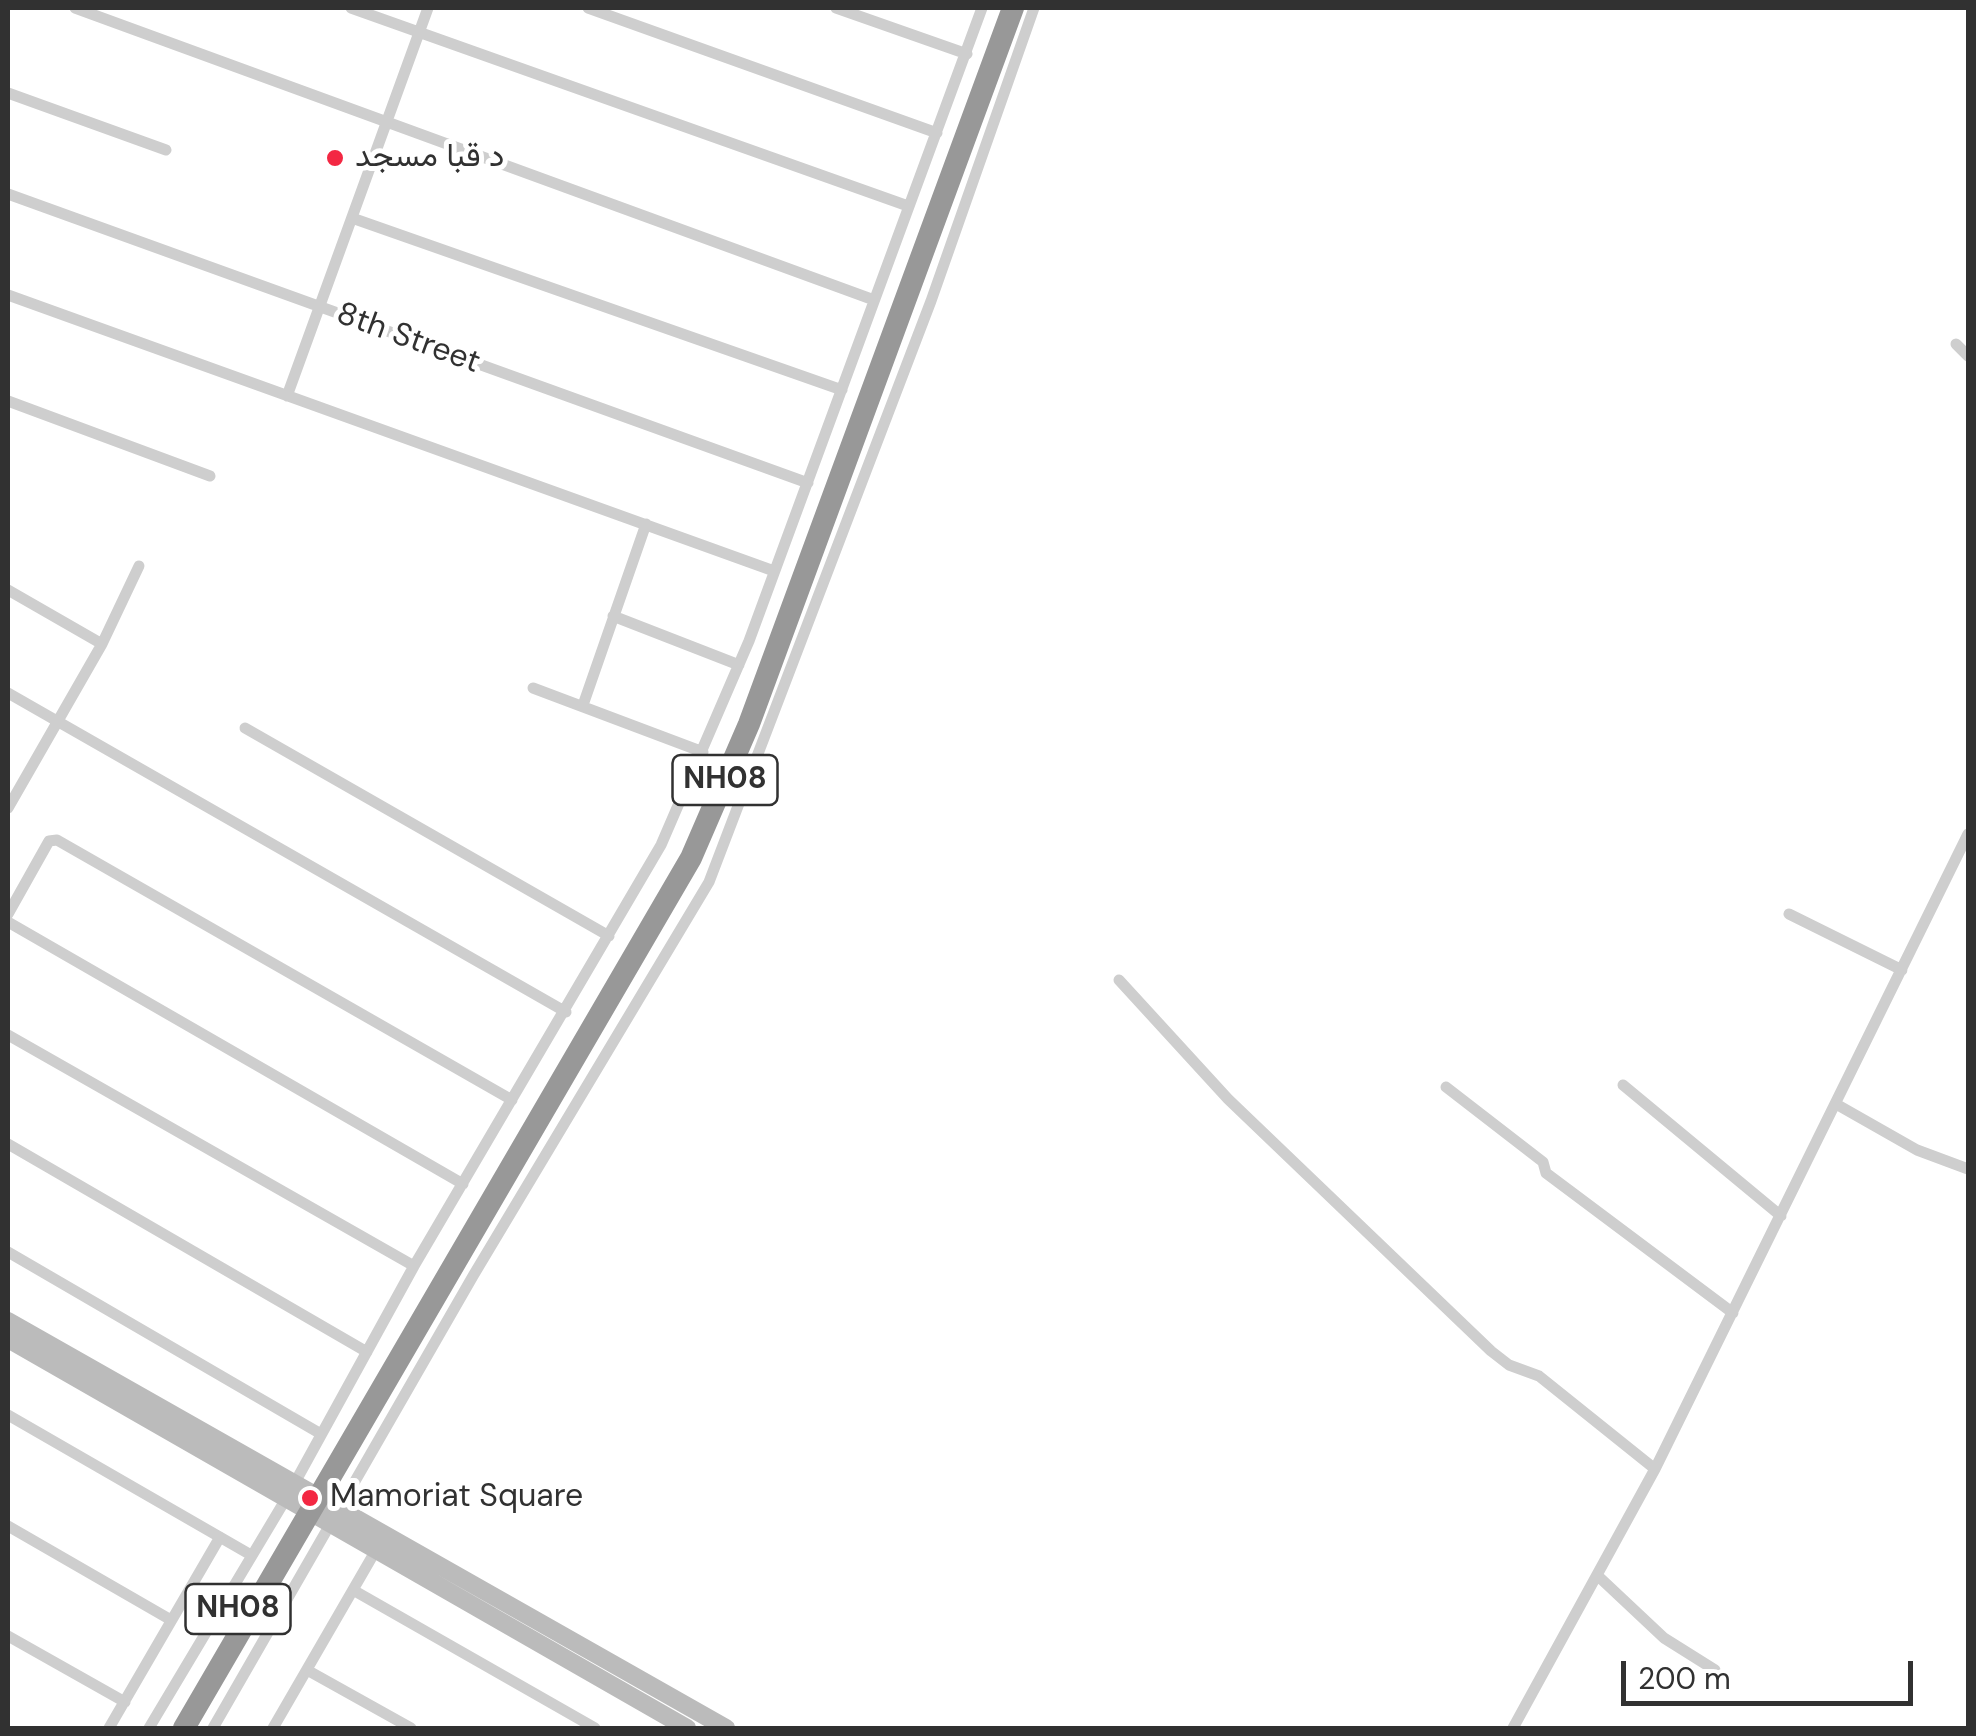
<!DOCTYPE html>
<meta charset="utf-8">
<style>
body{margin:0}
#map{position:relative;width:1976px;height:1736px;overflow:hidden;background:#fff;font-family:"DM Sans",sans-serif}
canvas{display:block}
.frame{position:absolute;inset:0;border:10px solid #313131;pointer-events:none}
.scale{position:absolute;left:1621px;top:1661px;width:292px;height:45px;box-sizing:border-box;border:5px solid #313131;border-top:0;padding-left:12px;font-size:30px;line-height:35px;white-space:nowrap;color:#313131;-webkit-text-stroke:8px #fff;paint-order:stroke}
</style>
<div id="map">
<canvas width="1976" height="1736"></canvas>
<div class="frame"></div>
<div class="scale">200 m</div>
</div>
<script>
const ctx = document.querySelector('canvas').getContext('2d');
ctx.lineJoin = 'round';
const toPath = rows => new Path2D(rows.map(r => 'M' + r).join(''));
function strokePath(path, color, width, dash) { ctx.strokeStyle = color; ctx.lineWidth = width; ctx.lineCap = dash ? 'butt' : 'round'; ctx.setLineDash(dash || []); ctx.stroke(path); }
function label(font, color, halo, rows, align = 'center') {
  ctx.font = font + ' "DM Sans",Vazirmatn,sans-serif'; ctx.lineWidth = 10; ctx.setLineDash([]); ctx.textBaseline = 'middle'; ctx.strokeStyle = halo; ctx.fillStyle = color; for (const [text, x, y, turn = 0] of rows) {
    ctx.save(); ctx.translate(x, y); ctx.rotate((+turn || 0) * Math.PI / 180); ctx.textAlign = isNaN(turn) ? turn : align; if (halo) ctx.strokeText(text, 0, 0); ctx.fillText(text, 0, 0); ctx.restore();
  }
}
strokePath(toPath([
 [75,8,874,300],
 [351,8,908,206],
 [588,8,937,133],
 [836,8,967,54],
 [8,93,166,150],
 [8,194,808,483],
 [352,218,842,390],
 [8,295,774,571],
 [1956,344,1968,356],
 [287,396,428,8],
 [8,401,210,476],
 [8,590,102,644],
 [613,616,739,665],
 [533,688,703,752],
 [8,693,566,1012],
 [583,705,646,524],
 [245,728,609,936],
 [8,808,102,644,139,566],
 [8,914,49,841,57,840,512,1100],
 [1789,914,1902,970],
 [8,922,463,1184],
 [1119,980,1228,1099,1491,1351,1509,1365,1539,1376,1655,1469],
 [8,1035,414,1266],
 [1623,1085,1781,1216],
 [1446,1087,1543,1162,1546,1173,1733,1313],
 [1836,1104,1917,1150,1968,1169],
 [8,1144,367,1352],
 [8,1252,321,1434],
 [8,1415,251,1555],
 [8,1526,171,1620],
 [1598,1576,1664,1638,1715,1670],
 [353,1590,595,1728],
 [8,1636,125,1702],
 [307,1670,411,1728],
 [109,1728,220,1537],
 [149,1728,287,1497,414,1266,661,845,749,641,982,8],
 [213,1728,473,1276,709,882,931,301,1034,8],
 [273,1728,376,1550],
 [1513,1728,1655,1469,1968,834]
]), '#cecece', 11);
strokePath(toPath([
 [8,1321,726,1728],
 [8,1339,687,1728]
]), '#bbb', 18);
strokePath(toPath([
 [184,1728,691,858,749,724,1013,8]
]), '#989898', 22);
for (const [x, y, r, color] of [
 [335,158,10,"#f32843"],
 [310,1498,10,"#f32843"]
]) { const dot = new Path2D(); dot.arc(x, y, r, 0, 2 * Math.PI); ctx.fillStyle = color; ctx.fill(dot); strokePath(dot, '#fff', 4); }
for (const [x, y, w] of [
 [725,780,105],
 [238,1609,105]
]) { const box = new Path2D(); box.roundRect(x - w / 2, y - 25, w, 50, 8); ctx.fillStyle = '#fff'; ctx.fill(box); strokePath(box, '#313131', 2.5); }
label('bold 30px', '#313131', null, [
 ["NH08",725,780],
 ["NH08",238,1609]
]);
label('32px', '#313131', '#fff', [
 ["د قبا مسجد",355,158],
 ["Mamoriat Square",330,1498]
], 'left');
label('32px', '#313131', '#fff', [
 ["8th Street",408,339,20]
]);
</script>
